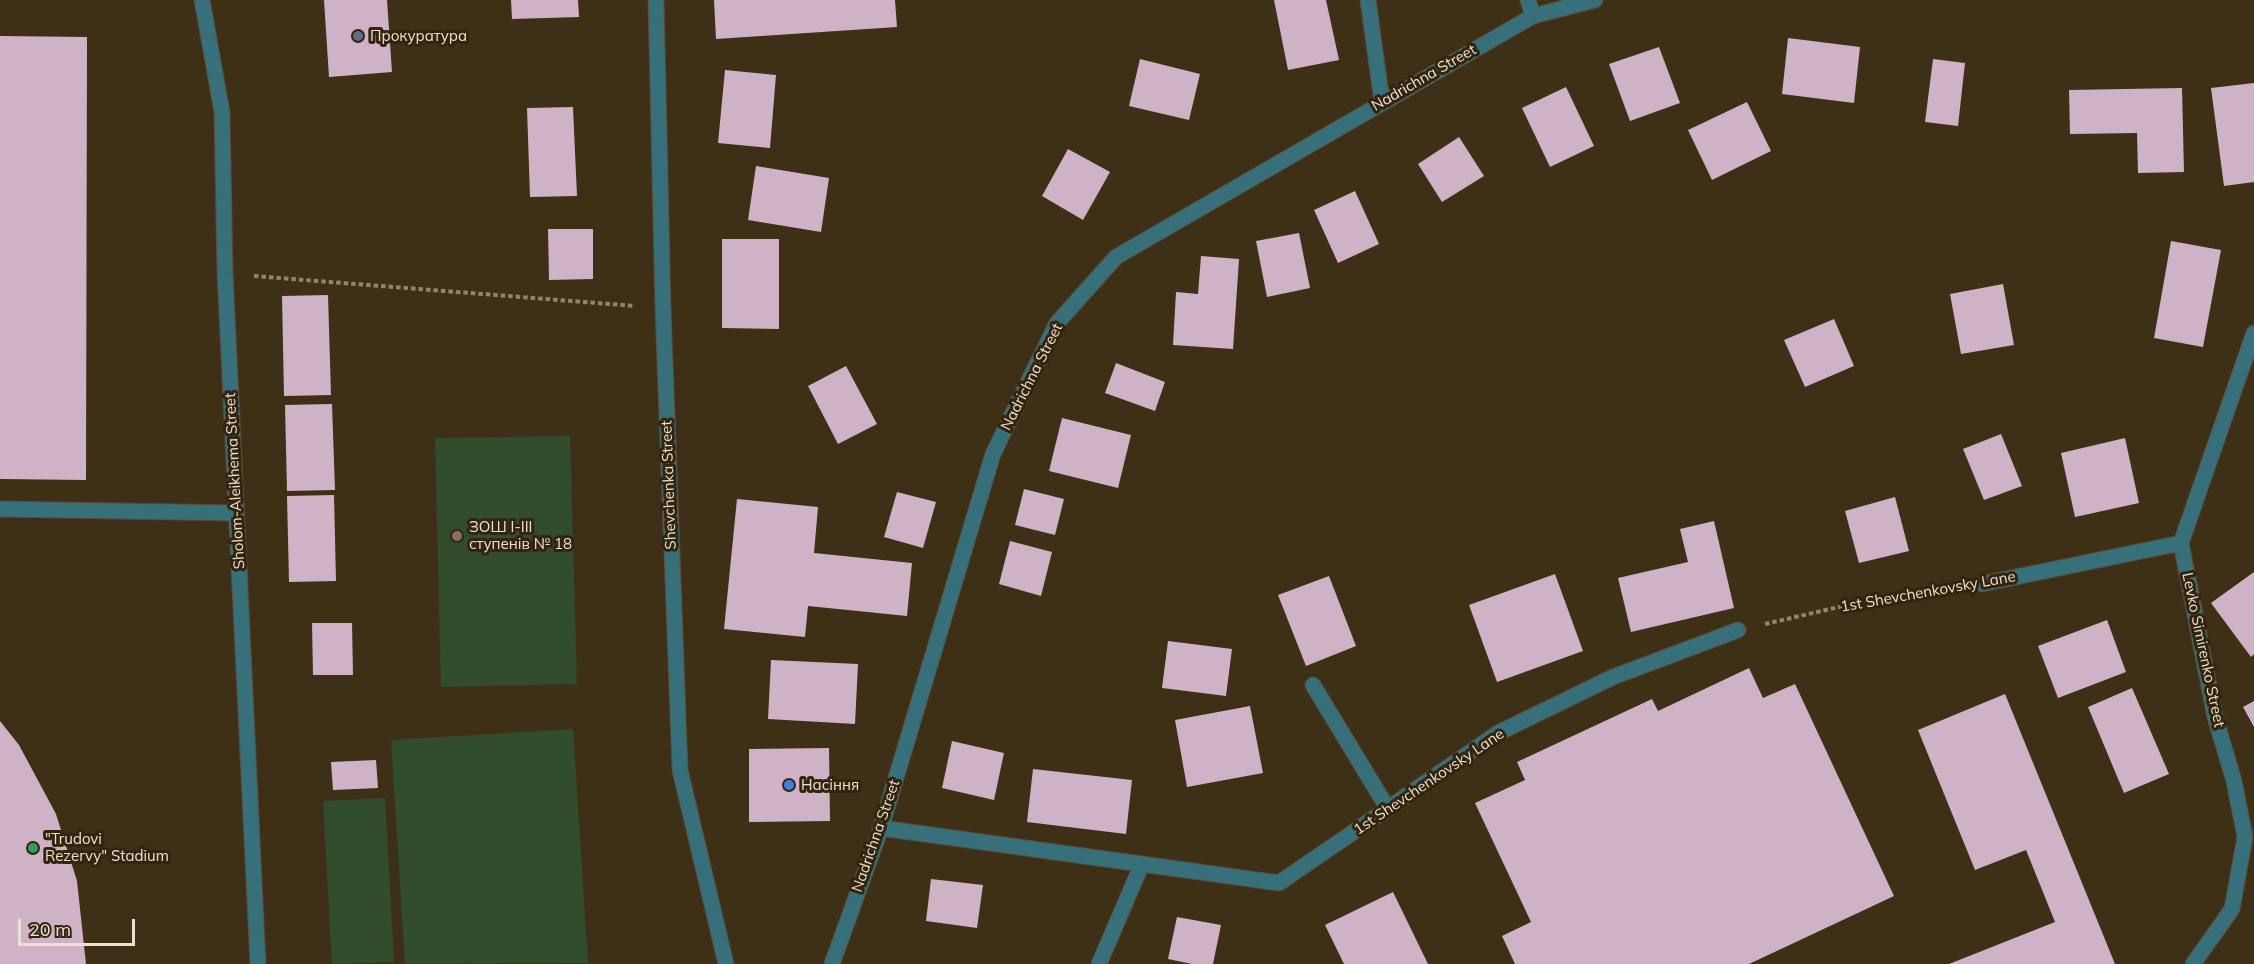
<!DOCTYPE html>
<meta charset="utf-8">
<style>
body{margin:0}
#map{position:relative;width:2254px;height:964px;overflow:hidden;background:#3e2f17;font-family:Mulish,sans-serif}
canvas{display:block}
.scale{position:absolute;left:18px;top:919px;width:117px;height:27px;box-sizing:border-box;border:3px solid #ebe1d3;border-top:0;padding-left:8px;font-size:18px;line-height:21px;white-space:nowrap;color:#ebe1d3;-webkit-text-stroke:4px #33250d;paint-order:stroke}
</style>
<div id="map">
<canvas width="2254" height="964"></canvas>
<div class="scale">20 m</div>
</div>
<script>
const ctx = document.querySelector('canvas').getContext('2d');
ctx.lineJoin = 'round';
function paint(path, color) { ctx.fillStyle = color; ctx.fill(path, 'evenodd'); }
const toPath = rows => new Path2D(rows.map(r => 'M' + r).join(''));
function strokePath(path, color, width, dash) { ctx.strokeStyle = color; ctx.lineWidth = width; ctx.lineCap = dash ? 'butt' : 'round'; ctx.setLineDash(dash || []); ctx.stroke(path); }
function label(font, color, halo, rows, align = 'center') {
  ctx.font = font + ' Mulish,sans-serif'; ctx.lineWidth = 6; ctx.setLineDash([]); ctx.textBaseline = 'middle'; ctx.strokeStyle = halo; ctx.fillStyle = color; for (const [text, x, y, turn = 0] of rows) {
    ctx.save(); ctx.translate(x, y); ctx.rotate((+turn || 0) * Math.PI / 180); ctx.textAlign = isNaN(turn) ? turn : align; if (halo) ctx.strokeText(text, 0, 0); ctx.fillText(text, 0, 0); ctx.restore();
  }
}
paint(toPath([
 [570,436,577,684,441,687,435,438],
 [573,729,588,963,405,964,391,740],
 [385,798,394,962,332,964,323,801]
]), '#314d2c');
paint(toPath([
 [324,0,387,0,392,72,329,77],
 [511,0,578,0,579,17,512,19],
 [714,0,895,0,897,27,716,39],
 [1274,0,1326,0,1339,60,1288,70],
 [0,36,87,37,86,480,0,479],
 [1788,38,1860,47,1854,103,1782,94],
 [1659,47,1680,103,1630,121,1609,64],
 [1140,59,1200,74,1189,120,1129,106],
 [1933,59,1965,63,1958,126,1925,122],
 [725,70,776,75,770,148,718,143],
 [2254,83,2254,182,2224,186,2211,88],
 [1566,87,1594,146,1550,167,1522,108],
 [2182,88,2184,172,2138,173,2137,133,2070,134,2069,90],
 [1747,102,1771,151,1712,180,1688,130],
 [573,107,577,196,530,197,527,108],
 [1459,137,1484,176,1442,202,1418,164],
 [1068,149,1110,172,1083,220,1042,196],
 [756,166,829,178,821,232,748,220],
 [1355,191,1379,244,1338,263,1314,210],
 [548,229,593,229,593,279,549,280],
 [1299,233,1310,288,1267,297,1256,241],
 [722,239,779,239,779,329,722,328],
 [2171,241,2221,250,2203,347,2154,338],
 [1201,256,1239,259,1233,349,1173,345,1176,292,1198,294],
 [2003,284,2014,345,1961,354,1950,294],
 [328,295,331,395,284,396,282,296],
 [1834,319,1854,366,1805,387,1784,340],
 [1116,363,1165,382,1155,411,1105,393],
 [846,366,877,424,838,444,808,386],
 [332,404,335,490,287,491,285,405],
 [1062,418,1131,435,1118,488,1049,471],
 [2001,434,2022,486,1984,500,1963,449],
 [2125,438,2139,503,2075,517,2061,453],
 [1024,489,1064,499,1055,535,1015,525],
 [897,492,936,502,923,548,884,537],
 [334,495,336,581,289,582,287,496],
 [1895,497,1909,551,1859,563,1845,511],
 [737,499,818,507,814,553,912,563,907,616,808,606,805,637,724,629],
 [1714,521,1734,608,1631,632,1618,578,1688,562,1680,529],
 [1010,541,1052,552,1041,596,999,584],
 [2254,572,2254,654,2251,657,2211,603],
 [1555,574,1583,651,1497,682,1469,605],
 [1329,576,1356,646,1306,666,1278,595],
 [2107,620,2126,672,2058,698,2038,646],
 [312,623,352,623,353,675,313,675],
 [1168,641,1232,649,1226,696,1162,688],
 [771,660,858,664,855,724,768,719],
 [1749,668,1763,698,1795,684,1894,896,1749,964,1515,964,1502,936,1531,922,1475,803,1525,780,1517,762,1652,699,1658,711],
 [2132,688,2169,774,2124,793,2088,707],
 [2005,694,2115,964,1949,964,2055,922,2026,850,1975,870,1918,730],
 [2254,701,2254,727,2243,707],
 [1250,706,1263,773,1187,787,1175,720],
 [0,721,19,745,56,814,77,881,86,964,0,964],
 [952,741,1004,753,994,800,942,788],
 [829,748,830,821,749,822,749,749],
 [376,760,378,788,333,790,331,762],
 [1033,769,1132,780,1126,834,1027,822],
 [931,879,983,885,977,928,926,921],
 [1393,892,1428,964,1344,964,1325,925],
 [1177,917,1221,925,1213,964,1192,964,1168,959]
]), '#d0b2c6');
const minor = toPath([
 [202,0,222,112,225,273,258,964],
 [656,0,663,308,680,770,726,964],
 [1368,0,1382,102],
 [1528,0,1533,16],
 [0,509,236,513],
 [1982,584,2181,543],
 [1313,685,1388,809],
 [881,828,1279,883,1498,733,1613,677,1738,630],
 [832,964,881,828,993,454,1057,323,1116,257,1533,16,1595,0],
 [1099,964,1142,864],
 [2193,964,2232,909,2245,837,2234,781,2215,717,2181,543,2254,333]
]);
strokePath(minor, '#5a4b35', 17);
strokePath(toPath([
 [254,276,635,306],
 [1765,624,1891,595,1957,587]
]), '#918572', 4, [4.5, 3]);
strokePath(minor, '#376f7b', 15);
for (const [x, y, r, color] of [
 [358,36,6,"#5c6f8a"],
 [457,536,6,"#8d6e63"],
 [789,785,6,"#3f7fe0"],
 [33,848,6,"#2e9e5b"]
]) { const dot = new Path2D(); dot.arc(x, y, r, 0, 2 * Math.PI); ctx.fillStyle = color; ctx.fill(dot); strokePath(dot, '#33250d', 2); }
label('15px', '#ebe1d3', '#33250d', [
 ["Прокуратура",370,36],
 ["ЗОШ І-ІІІ",469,527],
 ["ступенів № 18",469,544],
 ["Насіння",801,785],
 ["\"Trudovi",45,839],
 ["Rezervy\" Stadium",45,856]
], 'left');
label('15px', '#ebe1d3', '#33250d', [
 ["Nadrichna Street",1424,78,-30],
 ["Nadrichna Street",1032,377,-63],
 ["Sholom-Aleikhema Street",235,481,-93],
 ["Shevchenka Street",669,485,-92],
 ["1st Shevchenkovsky Lane",1928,592,-10],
 ["Levko Simirenko Street",2203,650,78],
 ["1st Shevchenkovsky Lane",1429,782,-34],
 ["Nadrichna Street",876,836,-71]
]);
</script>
